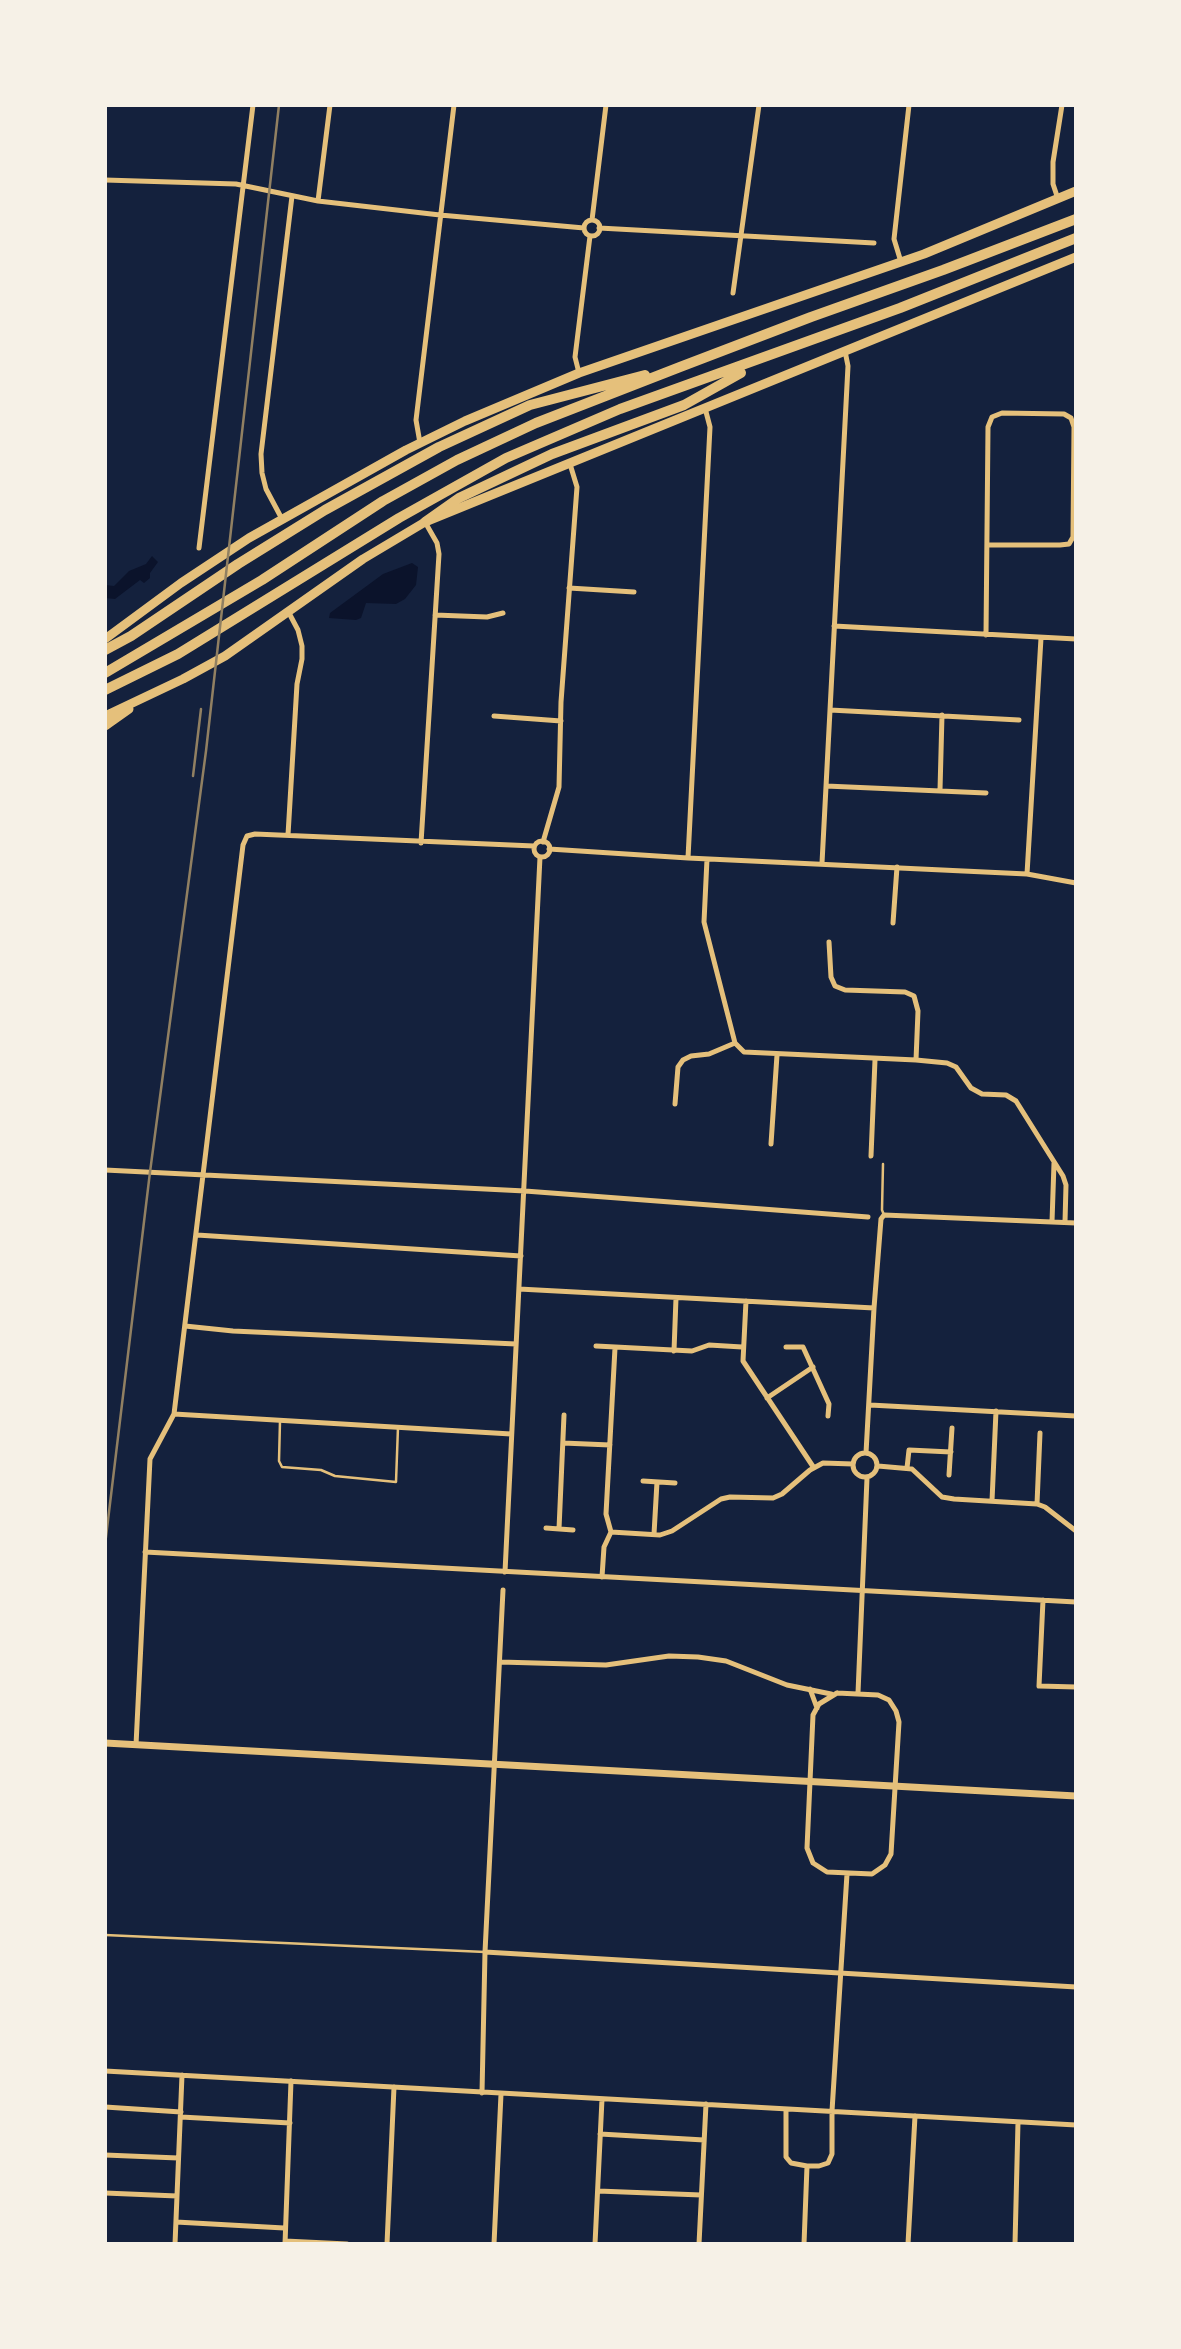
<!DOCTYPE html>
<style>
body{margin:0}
#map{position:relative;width:1181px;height:2349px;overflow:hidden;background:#14213d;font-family:Karla,sans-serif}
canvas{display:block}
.frame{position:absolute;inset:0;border:107px solid #f6f1e7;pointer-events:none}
</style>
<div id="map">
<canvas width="1181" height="2349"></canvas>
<div class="frame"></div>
</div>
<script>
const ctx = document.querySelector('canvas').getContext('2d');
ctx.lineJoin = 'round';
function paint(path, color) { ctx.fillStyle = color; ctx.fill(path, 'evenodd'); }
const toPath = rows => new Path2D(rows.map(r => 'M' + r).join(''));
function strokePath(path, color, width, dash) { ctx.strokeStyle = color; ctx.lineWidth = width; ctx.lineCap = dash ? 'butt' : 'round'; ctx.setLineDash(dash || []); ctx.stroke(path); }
paint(toPath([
 [152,556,158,562,150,573,150,578,144,583,140,580,115,599,105,598,105,585,114,586,129,571,146,564],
 [412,563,418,567,416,585,405,599,396,604,366,603,361,618,356,620,329,618,330,613,383,574]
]), '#0b132b');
strokePath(toPath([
 [883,1164,882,1210,884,1215],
 [280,1421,279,1461,282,1467,321,1470,335,1476,396,1482,398,1427],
 [105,1935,485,1952]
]), '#e5c07b', 2.5);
strokePath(toPath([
 [105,180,236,184,318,201,440,215,584,228],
 [1058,199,1053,184,1053,162,1062,105],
 [318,201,330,105],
 [592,220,606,105],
 '584 228a8 8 0 1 1 16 0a8 8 0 1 1-16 0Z',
 [599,228,874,243],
 [901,262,894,239,909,105],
 [733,293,759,105],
 [579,373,575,357,590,236],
 [420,443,416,420,454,105],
 [282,519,266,489,262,473,261,454,292,196],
 [199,548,253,105],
 [569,588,634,592],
 [435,615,487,617,503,613],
 [834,626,1076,639],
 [986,635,988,427,992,417,1002,413,1064,414,1071,418,1074,427,1073,537,1069,544,1060,545,988,545],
 [830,710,1019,720],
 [494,716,561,721],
 [826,786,986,793],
 [940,790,942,715],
 [288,835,297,684,302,659,302,646,298,630,289,613],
 '534 849a8 8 0 1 1 16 0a8 8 0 1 1-16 0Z',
 [543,842,559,787,561,702,577,487,570,464],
 [421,843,439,554,437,543,425,522],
 [549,849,688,858,1027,874,1076,883],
 [688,858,710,427,705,408],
 [707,859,704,922,735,1043,744,1052,916,1060,947,1063,956,1067,971,1088,982,1094,1006,1095,1016,1101,1063,1176,1066,1185,1065,1222],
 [822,863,848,366,845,351],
 [1027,874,1041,638],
 [893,923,897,867],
 [829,942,831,977,835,986,845,990,905,992,914,996,918,1011,916,1060],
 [675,1104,678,1067,683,1060,691,1056,709,1054,735,1043],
 [771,1144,777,1055],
 [871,1156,875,1060],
 [105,1170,525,1191,868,1217],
 [1052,1222,1054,1163],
 [197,1235,521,1256],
 [519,1289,874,1308],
 [746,1301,743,1361,814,1468],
 [185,1326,233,1331,516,1344],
 [596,1346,692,1351,709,1345,742,1347],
 [786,1347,803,1347,829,1404,828,1416],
 [674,1351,676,1298],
 [767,1398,813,1367],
 [870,1405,1076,1416],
 [174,1414,511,1434],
 [563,1443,610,1445],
 '853 1465a12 12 0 1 1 24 0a12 12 0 1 1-24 0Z',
 [866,1453,874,1308,881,1219,884,1215,1076,1223],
 [878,1466,912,1469,942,1497,954,1499,1037,1504,1045,1507,1076,1531],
 [907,1468,909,1450,951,1452],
 [949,1475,952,1428],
 [643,1481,675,1483],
 [992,1501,996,1411],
 [1037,1504,1040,1433],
 [546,1528,573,1530],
 [559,1529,564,1415],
 [611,1532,660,1535,672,1531,721,1499,730,1497,773,1498,782,1494,810,1470,823,1463,853,1464],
 [654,1534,657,1482],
 [145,1552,1076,1602],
 [505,1572,540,857],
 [602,1577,604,1547,611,1532,606,1514,615,1348],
 [1043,1600,1039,1686,1076,1687],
 [500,1662,606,1665,669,1656,698,1657,726,1661,787,1685,831,1694],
 [810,1689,817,1708],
 [837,1693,878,1695,889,1700,896,1711,899,1722,891,1854,885,1865,872,1874,827,1872,813,1863,807,1848,813,1715,819,1704,837,1693],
 [858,1693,867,1478],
 [136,1745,150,1459,174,1414,243,845,247,836,255,834,534,846],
 [485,1952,1076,1987],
 [105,2071,1076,2125],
 [482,2093,485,1952,503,1590],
 [105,2107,181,2112],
 [786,2110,786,2157,791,2163,807,2166,819,2166,828,2163,832,2154,832,2111,847,1874],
 [181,2117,290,2123],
 [600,2134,704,2140],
 [105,2155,178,2158],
 [598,2191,701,2195],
 [105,2193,177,2196],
 [176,2222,284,2228],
 [285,2241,347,2244],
 [175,2244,182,2075],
 [285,2244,291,2081],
 [387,2244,394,2087],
 [494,2244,501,2094],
 [595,2244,602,2099],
 [699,2244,706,2104],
 [804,2244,807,2166],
 [908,2244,915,2116],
 [1015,2244,1018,2122]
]), '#e5c07b', 5);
strokePath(toPath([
 [105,1743,1076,1796]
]), '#e5c07b', 7);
strokePath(toPath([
 [105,639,181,583,249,538,406,450,465,421,579,373,924,254,1076,191],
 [105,716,183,679,225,656,363,559,425,522,1076,257],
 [105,726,129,709]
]), '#e5c07b', 9);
strokePath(toPath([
 [425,522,459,498,552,454,684,405,741,373],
 [105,650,131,636,238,564,325,510,439,447,530,405,645,375],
 [105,673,262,580,383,501,457,460,536,423,680,367,811,317,943,270,1076,219],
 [105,690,178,654,399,518,506,458,620,409,900,308,1076,238]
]), '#e5c07b', 10);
strokePath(toPath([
 [193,776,201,709],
 [105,1545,150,1172,206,751,279,105]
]), '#918062', 2.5);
</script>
